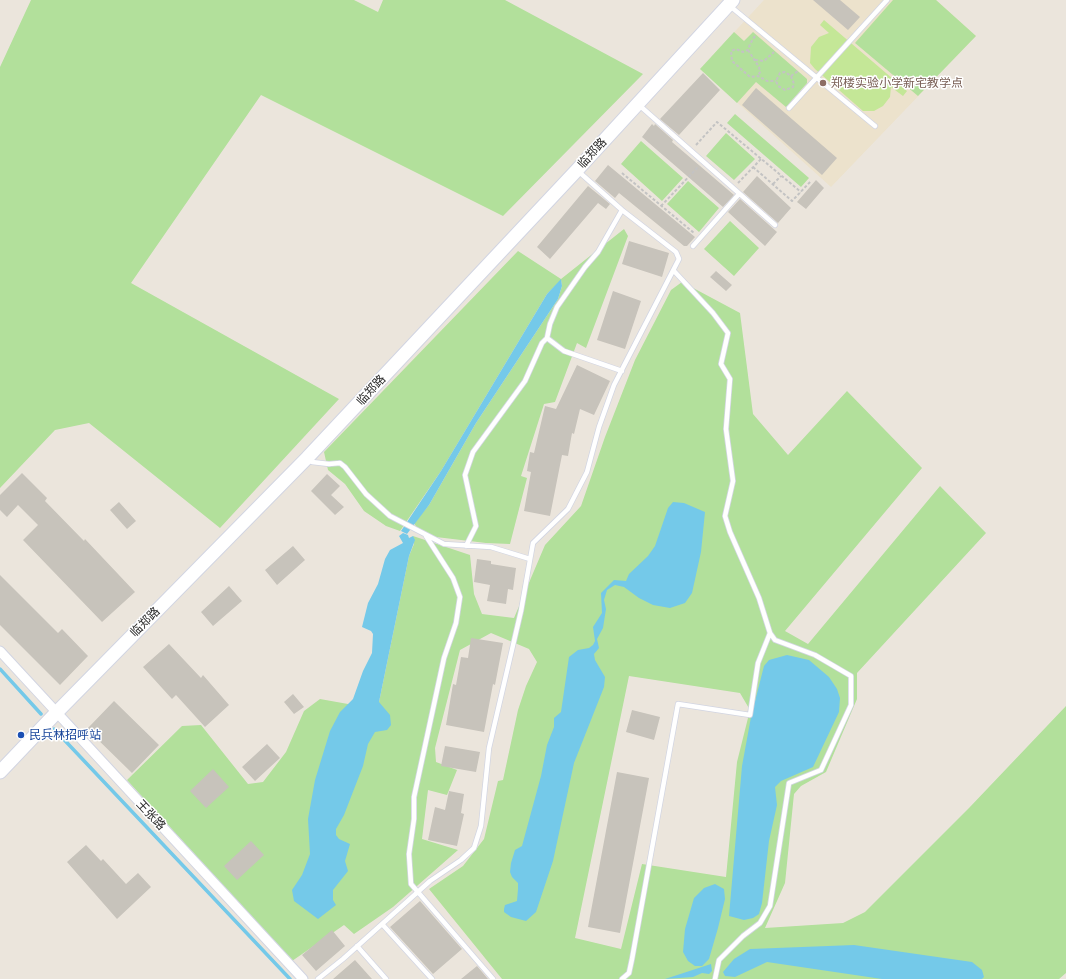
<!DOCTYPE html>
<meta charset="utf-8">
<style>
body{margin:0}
canvas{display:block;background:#ebe5dc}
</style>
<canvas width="1066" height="979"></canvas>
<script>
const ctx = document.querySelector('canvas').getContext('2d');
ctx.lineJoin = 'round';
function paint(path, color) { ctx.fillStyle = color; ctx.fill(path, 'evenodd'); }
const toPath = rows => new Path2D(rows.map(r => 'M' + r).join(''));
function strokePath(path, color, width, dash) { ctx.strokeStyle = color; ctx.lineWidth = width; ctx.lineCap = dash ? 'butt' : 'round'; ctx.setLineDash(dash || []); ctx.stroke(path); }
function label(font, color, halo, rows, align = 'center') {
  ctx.font = font + ' Commissioner,"Noto Sans SC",sans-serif'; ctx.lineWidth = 3; ctx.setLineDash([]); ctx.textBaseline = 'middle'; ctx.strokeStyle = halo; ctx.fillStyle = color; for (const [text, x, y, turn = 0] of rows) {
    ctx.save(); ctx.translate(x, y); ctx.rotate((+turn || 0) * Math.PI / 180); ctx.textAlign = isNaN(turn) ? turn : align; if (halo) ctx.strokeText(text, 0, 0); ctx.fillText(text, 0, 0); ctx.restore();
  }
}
paint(toPath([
 [764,0,936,0,976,36,831,187,700,69]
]), '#ece2cc');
paint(toPath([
 [31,0,354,0,378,12,383,0,505,0,643,74,503,216,261,95,131,283,339,399,220,528,89,423,55,430,0,488,0,67],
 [893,0,936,0,976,36,918,96,855,43],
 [734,32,744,41,753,32,807,79,807,83,786,107,756,82,737,103,700,69],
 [735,114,809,178,801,187,727,123],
 [726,133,755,159,734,180,706,156],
 [641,141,683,178,662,201,621,164],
 [688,181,719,208,699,232,667,204],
 [730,221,759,248,734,276,704,249],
 [624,229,628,236,586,348,577,343,555,402,544,404,521,476,527,478,510,544,486,543,436,537,417,528,414,523,429,505,476,423,558,299,562,286,561,280,547,294,441,471,400,531,386,526,364,511,345,484,328,470,324,452,518,251,561,279],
 [682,282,740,313,753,414,788,455,847,391,922,468,785,631,808,644,940,486,986,533,857,673,857,699,826,772,801,786,794,794,785,883,765,928,843,923,865,912,969,808,1066,706,1066,973,1059,979,502,979,429,889,463,866,484,839,498,781,503,780,518,710,526,686,537,662,529,649,491,633,460,650,435,748,436,762,457,770,447,795,428,790,422,839,458,850,393,907,354,934,344,925,292,961,127,780,182,726,201,725,248,784,263,782,286,752,304,711,320,699,348,704,379,702,409,556,414,544,413,536,470,555,474,594,482,614,514,618,545,545,581,506,605,437,635,360,671,290],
 [629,676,740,693,750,710,737,762,726,877,642,864,621,949,575,938]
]), '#b2e09b');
paint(toPath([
 [824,20,907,91,903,96,891,87,890,97,883,106,874,111,863,111,815,69,810,63,811,47,819,37,829,33,820,25]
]), '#c4e797');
paint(toPath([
 [561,279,562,286,558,299,476,423,429,505,407,534,401,531,441,471,547,294],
 [673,502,684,503,705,512,701,552,692,593,685,603,670,608,653,605,639,598,624,587,615,585,607,590,604,600,606,609,603,628,597,639,599,648,594,654,595,660,605,677,604,687,574,763,553,861,536,912,526,921,511,917,504,912,504,909,505,905,517,901,518,889,518,883,512,877,510,872,511,863,515,850,522,846,541,776,547,745,554,727,554,718,561,712,569,657,578,650,589,648,593,645,595,641,593,627,602,613,601,593,614,580,626,581,629,574,648,556,655,546,668,508],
 [403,533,408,535,409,538,413,536,415,540,409,556,379,702,390,715,391,725,387,730,375,732,368,744,363,766,344,815,336,829,336,835,339,839,350,844,345,861,348,871,333,890,333,900,336,905,318,919,294,901,292,890,302,875,310,854,308,819,315,780,330,731,340,712,353,699,363,671,372,653,373,634,371,631,362,627,368,603,378,584,385,559,390,550,403,543,399,536],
 [787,655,809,660,829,677,837,689,840,698,839,712,813,767,781,781,775,787,777,805,769,841,762,903,759,914,753,918,744,920,729,916,742,766,751,717,764,666,769,660],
 [715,884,724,889,725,899,718,928,709,959,702,966,695,966,688,961,683,952,685,929,694,898,704,888],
 [854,945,972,962,982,970,984,977,982,979,882,979,767,962,735,977,725,976,723,972,734,959,750,949],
 [711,964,712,971,709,974,702,973,693,977,665,979]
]), '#74c9e9');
strokePath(toPath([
 [0,669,41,714],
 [54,729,290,979]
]), '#74c9e9', 3.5);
paint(toPath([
 [813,0,840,0,860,17,848,30],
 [703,73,720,90,679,135,660,119],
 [756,88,837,158,822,175,742,105],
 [652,124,654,126,655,124,673,140,672,142,734,195,723,207,642,137],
 [608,165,695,237,687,246,684,246,619,193,615,198,595,181],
 [757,176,791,208,778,223,743,192],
 [816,180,824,188,806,209,797,202],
 [588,186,610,204,606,209,598,203,550,259,537,247],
 [740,199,777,232,765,246,728,212],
 [629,241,669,253,662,277,622,264],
 [716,271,732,285,726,291,710,277],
 [613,291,641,301,625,349,597,340],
 [577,365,610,381,594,415,580,409,574,434,572,433,568,456,562,455,550,516,524,511,531,472,527,471,530,452,534,453,545,406,556,409],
 [22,473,47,498,45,501,84,541,85,539,135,592,102,622,23,540,38,525,18,505,7,517,0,510,0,495],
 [327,474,340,486,331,495,344,507,335,515,311,491],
 [119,502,136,521,127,529,110,510],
 [293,546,305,560,277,585,265,570],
 [477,559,491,561,491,564,516,568,513,590,508,589,506,604,487,601,490,585,474,582],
 [0,575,58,633,62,629,88,656,60,685,0,625],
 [229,586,242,601,213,626,201,612],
 [471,638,503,643,495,685,493,684,484,732,446,725,453,684,456,685,461,657,468,658],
 [169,644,201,678,203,675,229,705,205,727,176,695,172,699,143,667],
 [293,694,304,707,294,714,284,702],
 [114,701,159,745,132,773,87,729],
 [632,710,660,717,654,740,626,732],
 [267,744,280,758,255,781,242,767],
 [445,746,480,752,476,772,441,766],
 [213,769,229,787,206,808,190,791],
 [617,772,649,778,620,933,588,927],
 [449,791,464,794,461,813,464,814,457,846,428,840,435,807,445,810],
 [251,841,264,855,237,880,224,866],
 [86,845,101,861,103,859,126,884,138,873,151,887,117,919,67,862],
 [420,901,462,949,433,974,390,927],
 [332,930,345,946,316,971,302,955],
 [355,960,372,979,333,979],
 [477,966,488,979,461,979]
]), '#c7c3bb');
const lane = toPath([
 [730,6,875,126],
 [639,105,775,225],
 [789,108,887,0],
 [693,246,739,194],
 [674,271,713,313,728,333,721,364,730,379,726,429,733,481,725,516,730,532,759,598,770,633,775,640,815,655,851,676,851,705,821,770,789,783,770,906,760,923,743,936,719,960,715,979],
 [622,371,564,351,547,338,550,324,557,307,585,267,598,252,622,210],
 [308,459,312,462,329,464,340,463,345,467,366,494,390,516,444,544,491,547,530,559],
 [426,536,453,578,460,597,456,623,444,658,414,797,414,819,409,854,411,884,493,979],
 [466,546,476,526,465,475,473,452,525,381,542,343,547,338],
 [382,924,432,979],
 [357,946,386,979],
 [318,979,343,959,430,881,461,860,474,848,481,826,489,748,521,611,533,543,568,509,587,472,599,427,614,385,679,259,676,252,622,210,578,171],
 [622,979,629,973,632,959,678,704,750,715,758,663,770,633]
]);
const street = toPath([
 [0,651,303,979]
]);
const secondary = toPath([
 [0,772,57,712,307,458,577,170,733,0]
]);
strokePath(lane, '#d2d5e2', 6);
strokePath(street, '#d2d5e2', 11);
strokePath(secondary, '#d2d5e2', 15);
strokePath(toPath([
 [755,36,750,44,748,50,743,52,736,49,731,51,732,61,750,77,758,76,767,81,776,81],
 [748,50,759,67,760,72,758,76],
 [755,60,764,61,774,52],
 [791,76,794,84,793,87,785,90,778,86,776,81,780,73,785,72,791,76,798,71],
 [696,145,717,122,801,192],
 [753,167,792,201,811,181],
 [622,173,694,233],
 [738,183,761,159],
 [773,184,781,176],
 [661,206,698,167]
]), '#c3c3c3', 2, [3, 2]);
strokePath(lane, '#fff', 4.5);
strokePath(street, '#fff', 9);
strokePath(secondary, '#fff', 13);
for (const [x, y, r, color] of [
 [823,83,4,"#8d6e63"],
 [21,735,4,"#1a4fb4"]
]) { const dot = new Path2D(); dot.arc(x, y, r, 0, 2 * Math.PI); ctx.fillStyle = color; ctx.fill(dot); strokePath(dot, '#fff', 1.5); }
label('12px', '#785e54', '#fff', [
 ["郑楼实验小学新宅教学点",831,83]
], 'left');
label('12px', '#2a2a2a', '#fff', [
 ["临郑路",592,153,-47],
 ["临郑路",371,390,-47],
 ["临郑路",145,622,-45],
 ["王张路",151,815,47]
]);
label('12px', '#164399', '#fff', [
 ["民兵林招呼站",29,735]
], 'left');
</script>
